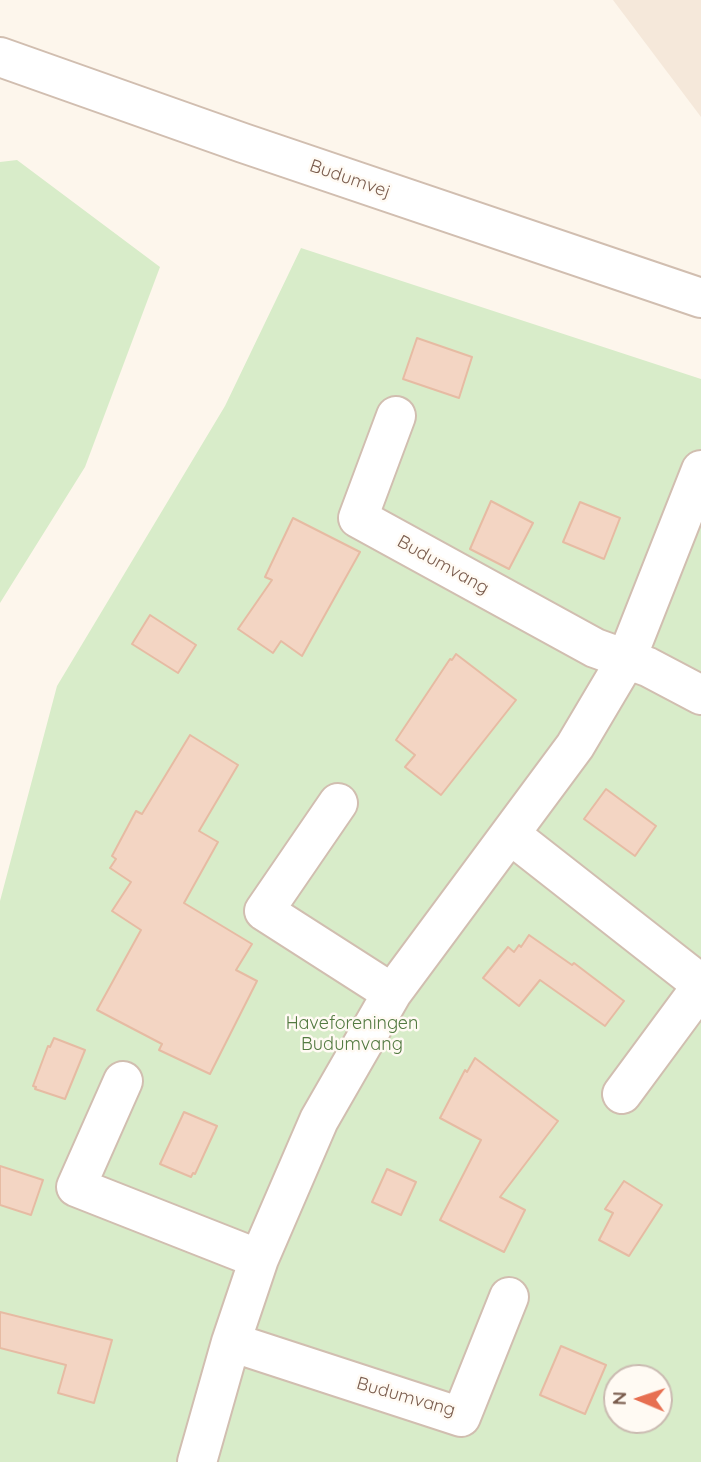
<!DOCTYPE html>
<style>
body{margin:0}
#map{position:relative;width:701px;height:1462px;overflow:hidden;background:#fdf6ec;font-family:Quicksand,sans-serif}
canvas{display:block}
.north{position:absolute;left:603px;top:1364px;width:70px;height:70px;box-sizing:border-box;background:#fffaf3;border:2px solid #cabbb1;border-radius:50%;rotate:272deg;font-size:19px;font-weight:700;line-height:28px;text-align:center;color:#7a5c4d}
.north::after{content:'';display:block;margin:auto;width:24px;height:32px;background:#e76f51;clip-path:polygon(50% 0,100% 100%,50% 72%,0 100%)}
</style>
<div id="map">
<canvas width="701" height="1462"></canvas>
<div class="north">N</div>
</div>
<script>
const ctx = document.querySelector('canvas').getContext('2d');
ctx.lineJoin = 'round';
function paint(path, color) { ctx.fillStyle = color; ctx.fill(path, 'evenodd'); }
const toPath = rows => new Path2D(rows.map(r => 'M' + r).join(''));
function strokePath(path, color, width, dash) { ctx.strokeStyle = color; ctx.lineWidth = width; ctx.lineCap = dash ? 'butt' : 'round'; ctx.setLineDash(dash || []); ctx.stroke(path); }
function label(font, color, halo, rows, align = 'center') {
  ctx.font = font + ' Quicksand,sans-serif'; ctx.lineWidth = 5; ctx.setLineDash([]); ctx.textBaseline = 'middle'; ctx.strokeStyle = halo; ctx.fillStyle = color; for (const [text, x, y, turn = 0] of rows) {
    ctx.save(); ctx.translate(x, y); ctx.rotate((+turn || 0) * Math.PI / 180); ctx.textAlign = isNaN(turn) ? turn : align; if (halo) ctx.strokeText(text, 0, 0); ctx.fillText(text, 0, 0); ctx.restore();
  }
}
paint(toPath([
 [613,0,701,0,701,117]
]), '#f5e8da');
paint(toPath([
 [17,160,160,267,85,467,0,603,0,162],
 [301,248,701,379,701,1462,0,1462,0,901,57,686,225,406],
 [617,1378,659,1378,659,1420,617,1420]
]), '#d8ecc9');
const building = toPath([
 [417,338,472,357,459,398,403,379,417,338],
 [491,501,533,523,509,569,470,549,491,501],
 [580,502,620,518,604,559,563,542,580,502],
 [293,518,360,552,302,656,281,641,273,653,238,629,272,580,265,577,293,518],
 [150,615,196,645,178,673,132,644,150,615],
 [456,654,516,700,441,795,405,767,415,755,396,740,450,659,452,660,456,654],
 [190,735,238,765,199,831,218,842,184,903,252,944,236,970,257,981,210,1074,159,1050,162,1044,97,1010,141,930,112,911,131,882,110,868,116,859,112,856,136,811,142,814,190,735],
 [606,789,656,826,635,856,584,819,606,789],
 [529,935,572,965,574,963,624,1001,605,1026,540,980,519,1006,483,978,508,947,514,952,519,945,521,947,529,935],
 [54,1038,85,1050,65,1099,35,1089,36,1087,33,1086,48,1046,50,1047,54,1038],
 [475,1058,558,1121,500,1197,525,1210,504,1252,440,1220,481,1140,440,1118,465,1070,467,1072,475,1058],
 [184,1112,217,1126,195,1174,193,1173,191,1177,160,1164,184,1112],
 [0,1166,43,1180,31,1215,0,1205,0,1166],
 [387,1169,416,1182,401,1215,372,1202,387,1169],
 [624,1181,662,1205,629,1256,599,1240,613,1213,605,1209,624,1181],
 [0,1312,112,1340,94,1403,58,1393,66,1365,0,1348,0,1312],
 [561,1346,606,1365,585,1414,540,1395,561,1346]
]);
paint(building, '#f3d5c3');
strokePath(building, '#e6bba3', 2);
const minor = toPath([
 [396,416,358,518,595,648,648,667,701,695],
 [338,803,264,911,392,993],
 [511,835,701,984],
 [123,1081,76,1187,259,1259],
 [622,1094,701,987],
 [231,1342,461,1417,509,1297],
 [197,1462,231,1342,259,1259,319,1120,392,993,575,746,626,660,701,470]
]);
const tertiary = toPath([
 [0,57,243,143,701,298]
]);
strokePath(minor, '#d1beb0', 42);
strokePath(tertiary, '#d1beb0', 42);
strokePath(minor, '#fff', 38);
strokePath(tertiary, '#fff', 38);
label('18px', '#7a5c4d', '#fffaf3', [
 ["Budumvej",350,179,19],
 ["Budumvang",443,565,29],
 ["Budumvang",406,1397,16]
]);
label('18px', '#537a41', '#fffaf3', [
 ["Haveforeningen",352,1024],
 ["Budumvang",352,1045]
]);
</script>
